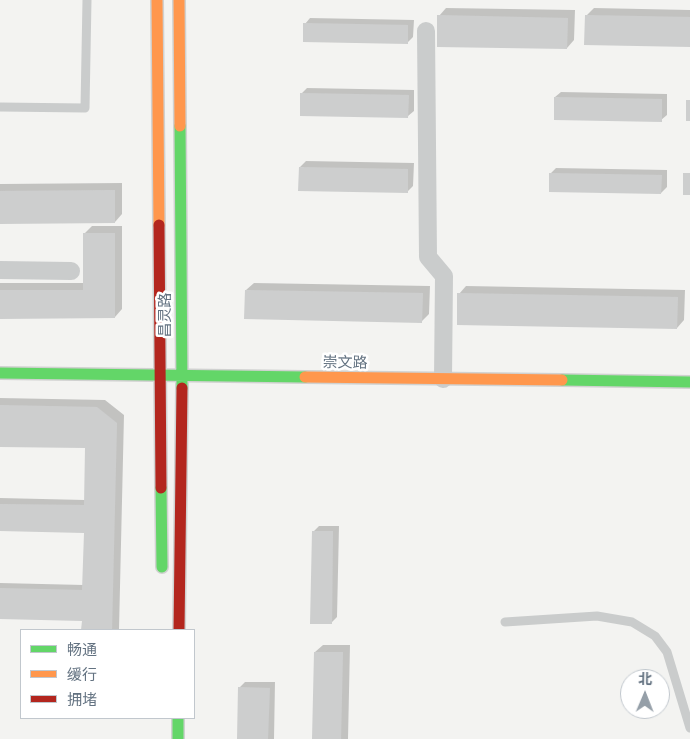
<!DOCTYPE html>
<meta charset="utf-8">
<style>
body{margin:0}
#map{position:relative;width:690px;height:739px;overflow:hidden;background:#f3f3f1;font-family:Figtree,"Noto Sans SC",sans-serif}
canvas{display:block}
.legend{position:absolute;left:20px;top:629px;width:175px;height:90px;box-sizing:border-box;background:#fff;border:1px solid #c1c7cd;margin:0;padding:6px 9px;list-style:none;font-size:15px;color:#637281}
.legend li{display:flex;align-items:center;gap:10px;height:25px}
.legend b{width:25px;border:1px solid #c1c7cd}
.north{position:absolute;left:620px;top:669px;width:50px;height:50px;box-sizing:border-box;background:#fff;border:1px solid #c1c7cd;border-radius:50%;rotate:1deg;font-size:14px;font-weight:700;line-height:20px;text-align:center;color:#637281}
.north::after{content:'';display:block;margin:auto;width:18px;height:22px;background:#959fa8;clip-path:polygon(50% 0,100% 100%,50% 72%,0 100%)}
</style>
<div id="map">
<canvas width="690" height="739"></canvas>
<ul class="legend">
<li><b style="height:6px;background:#63d668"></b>畅通</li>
<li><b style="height:6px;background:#ff974d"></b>缓行</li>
<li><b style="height:6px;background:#b3261e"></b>拥堵</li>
</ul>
<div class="north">北</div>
</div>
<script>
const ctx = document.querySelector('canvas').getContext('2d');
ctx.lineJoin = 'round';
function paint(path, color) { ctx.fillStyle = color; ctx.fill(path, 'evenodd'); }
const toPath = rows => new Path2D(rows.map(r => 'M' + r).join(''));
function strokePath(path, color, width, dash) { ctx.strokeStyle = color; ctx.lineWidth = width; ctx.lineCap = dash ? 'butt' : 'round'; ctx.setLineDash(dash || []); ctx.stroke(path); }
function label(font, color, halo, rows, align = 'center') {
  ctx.font = font + ' Figtree,"Noto Sans SC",sans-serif'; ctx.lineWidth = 5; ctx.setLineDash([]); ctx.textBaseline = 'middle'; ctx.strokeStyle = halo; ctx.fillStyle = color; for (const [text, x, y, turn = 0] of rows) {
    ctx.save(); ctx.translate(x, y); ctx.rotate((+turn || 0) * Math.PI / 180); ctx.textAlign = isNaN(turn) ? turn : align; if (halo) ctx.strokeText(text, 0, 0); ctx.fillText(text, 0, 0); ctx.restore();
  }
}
paint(toPath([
 [446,8,575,10,574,40,567,48,439,16],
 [594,8,690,10,690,45,586,16],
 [310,18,414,20,413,37,407,43,305,24],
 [307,88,414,90,414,111,408,116,301,94],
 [561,92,667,94,667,115,661,120,555,97],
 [306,161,414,163,413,186,407,192,300,167],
 [556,168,667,170,667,187,661,193,550,174],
 [122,183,122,214,115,222,0,223,0,184],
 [92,226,122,226,122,309,115,317,0,317,0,283,84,283,84,234],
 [254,283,430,286,429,314,422,321,246,290],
 [466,286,685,290,684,320,677,328,459,294],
 [0,398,105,400,124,415,119,630,83,630,83,619,0,618,0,583,84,585,85,532,0,530,0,498,85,500,87,447,0,445],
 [319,526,339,526,337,617,331,623,313,532],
 [323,645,350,645,348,739,314,739,315,652],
 [245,682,275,682,274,739,238,739,239,688]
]), '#0003');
paint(toPath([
 [437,15,568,18,567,49,437,47],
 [585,15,690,17,690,47,584,45],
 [303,23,408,25,408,44,303,42],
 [300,93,409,95,408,118,300,116],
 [554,97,662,99,662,122,554,120],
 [686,100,690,100,690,121,686,121],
 [299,167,408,169,408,193,298,191],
 [549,173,662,175,661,194,549,192],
 [683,173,690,173,690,195,683,195],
 [115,190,115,223,0,224,0,191],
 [83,233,115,233,115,318,0,319,0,290,83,290],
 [245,290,423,293,422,323,244,319],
 [457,293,678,297,677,329,457,325],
 [0,405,97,407,117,423,112,630,81,630,82,621,0,619,0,588,82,590,84,533,0,531,0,504,84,505,85,448,0,447],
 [312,531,333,531,332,624,310,624],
 [314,652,343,652,341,739,312,739],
 [238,687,270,688,268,739,237,739]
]), '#cdcece');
const fast = toPath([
 [180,126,182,388],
 [0,373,305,377],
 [562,380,690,382],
 [161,488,162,567],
 [178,718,178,739]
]);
const slow = toPath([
 [157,0,159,225],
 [179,0,180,126],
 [305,377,562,380]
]);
const jam = toPath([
 [159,225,161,488],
 [179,630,182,388]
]);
strokePath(fast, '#d0d1d0', 14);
strokePath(slow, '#d0d1d0', 14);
strokePath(jam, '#d0d1d0', 14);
strokePath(toPath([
 [0,107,85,108,87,0],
 [505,622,597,616,632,622,655,636,667,652,690,728]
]), '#cacccc', 9);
strokePath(toPath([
 [426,31,428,257,444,276,443,379],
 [0,270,71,271]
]), '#cacccc', 18);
strokePath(fast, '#63d668', 11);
strokePath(slow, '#ff974d', 11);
strokePath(jam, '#b3261e', 11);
label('15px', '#637281', '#fff', [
 ["昌灵路",166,315,-90],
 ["崇文路",345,363,1]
]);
</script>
